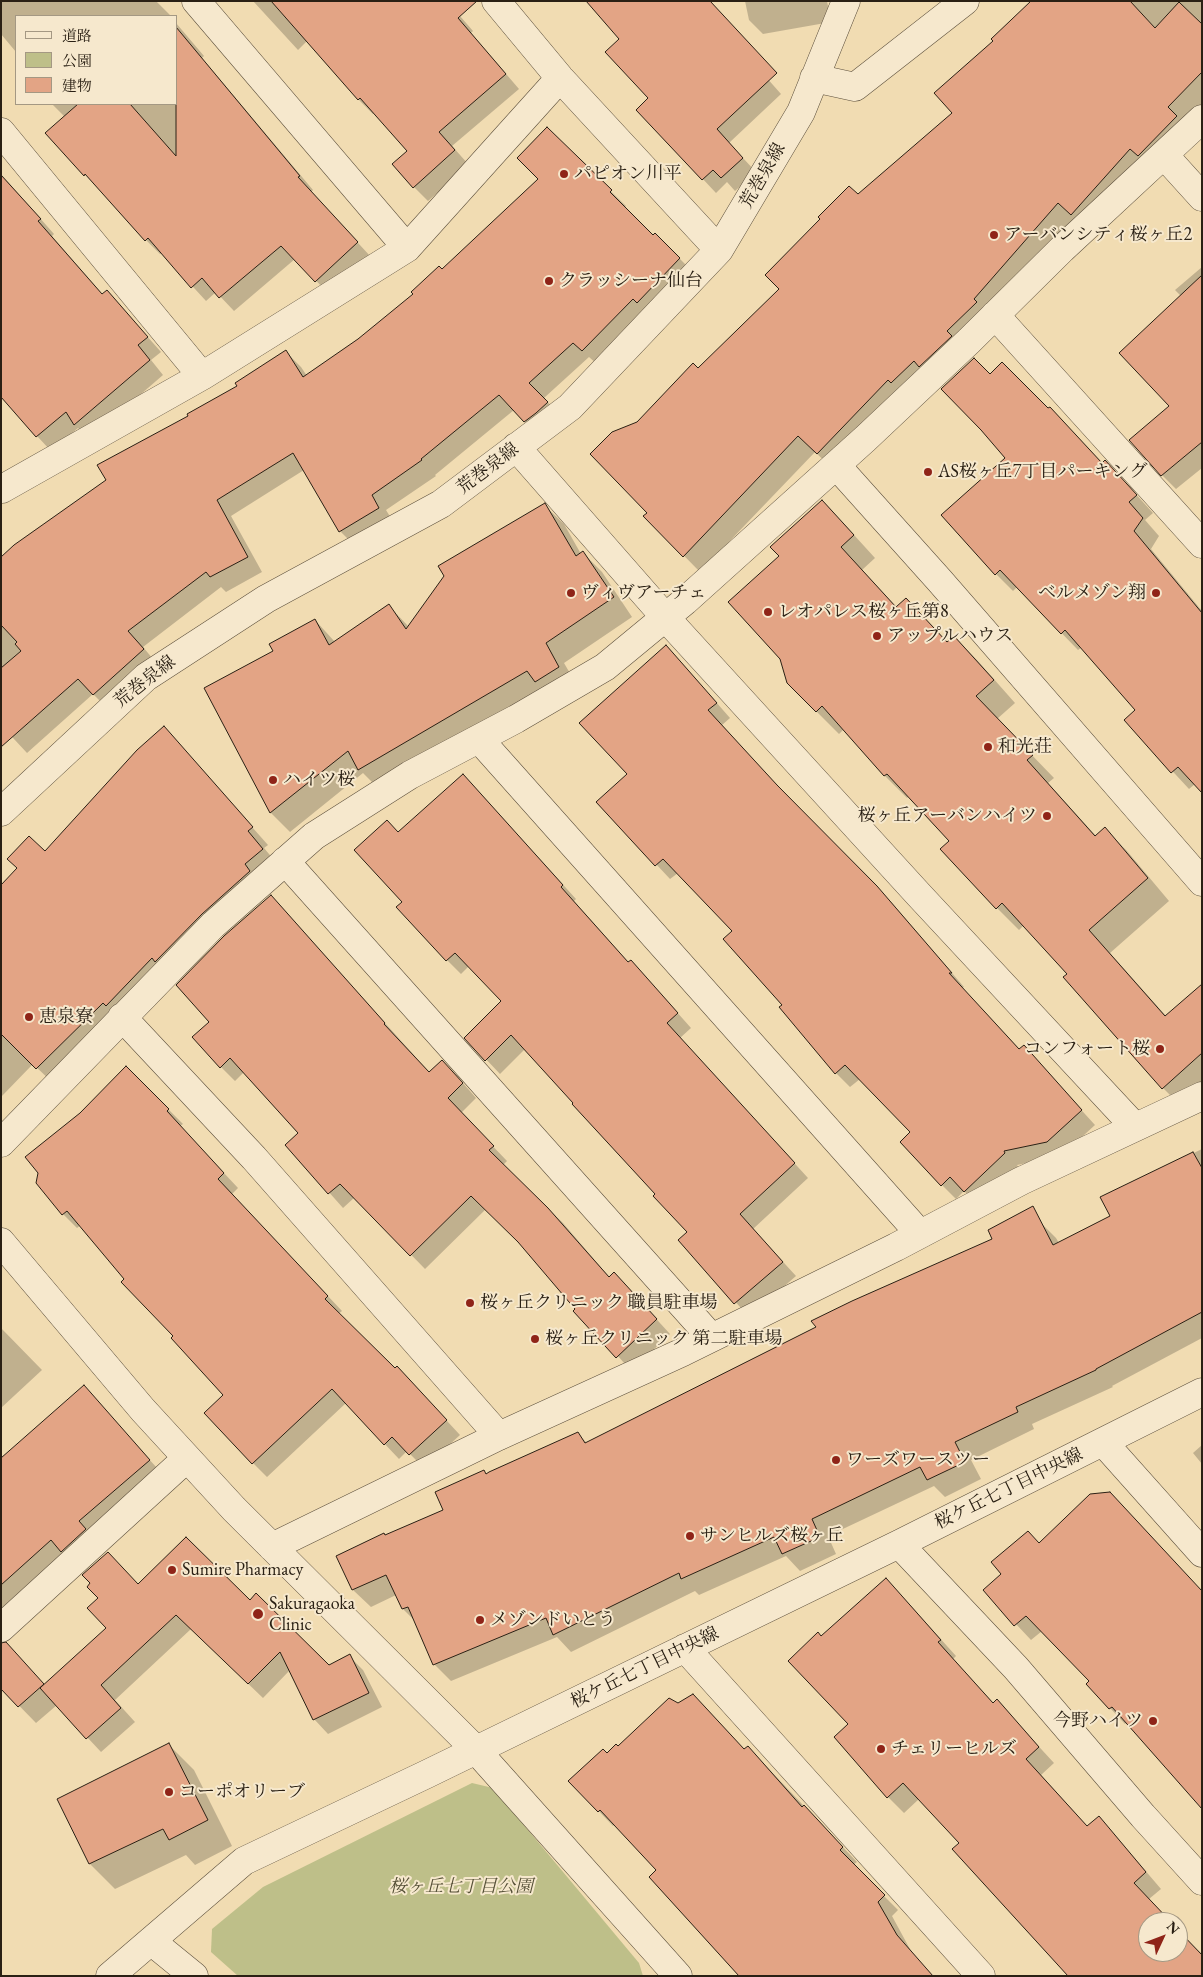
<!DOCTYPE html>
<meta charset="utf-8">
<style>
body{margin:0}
#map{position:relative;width:1203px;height:1977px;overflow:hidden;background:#f1dcb2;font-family:"EB Garamond","Noto Serif JP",serif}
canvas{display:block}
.frame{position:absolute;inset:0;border:2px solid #2a2014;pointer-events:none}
.legend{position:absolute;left:15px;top:15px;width:162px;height:90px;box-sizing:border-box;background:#f6e8cd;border:1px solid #a49883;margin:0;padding:6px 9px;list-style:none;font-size:15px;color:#2a2014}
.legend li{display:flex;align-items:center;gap:10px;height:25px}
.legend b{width:25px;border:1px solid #a49883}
.north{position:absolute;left:1138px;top:1912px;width:50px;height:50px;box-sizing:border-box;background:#f6e8cd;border:1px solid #a49883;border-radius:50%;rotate:47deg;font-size:14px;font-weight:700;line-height:20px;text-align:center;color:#2a2014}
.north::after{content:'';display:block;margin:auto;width:18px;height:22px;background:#8f2418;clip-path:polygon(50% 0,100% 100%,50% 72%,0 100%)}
</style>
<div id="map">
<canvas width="1203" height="1977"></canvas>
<div class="frame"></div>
<ul class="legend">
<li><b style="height:6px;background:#f6e8cd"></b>道路</li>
<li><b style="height:14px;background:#bebf89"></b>公園</li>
<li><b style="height:14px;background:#e3a485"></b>建物</li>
</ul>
<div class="north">N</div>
</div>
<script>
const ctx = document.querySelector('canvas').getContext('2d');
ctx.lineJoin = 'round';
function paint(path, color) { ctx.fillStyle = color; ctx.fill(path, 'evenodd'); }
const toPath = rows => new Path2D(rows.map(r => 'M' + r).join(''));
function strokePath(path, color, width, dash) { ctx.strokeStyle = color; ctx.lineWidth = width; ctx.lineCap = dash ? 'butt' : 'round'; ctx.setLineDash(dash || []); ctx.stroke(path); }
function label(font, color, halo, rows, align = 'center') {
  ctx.font = font + ' "EB Garamond","Noto Serif JP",serif'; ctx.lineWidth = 4; ctx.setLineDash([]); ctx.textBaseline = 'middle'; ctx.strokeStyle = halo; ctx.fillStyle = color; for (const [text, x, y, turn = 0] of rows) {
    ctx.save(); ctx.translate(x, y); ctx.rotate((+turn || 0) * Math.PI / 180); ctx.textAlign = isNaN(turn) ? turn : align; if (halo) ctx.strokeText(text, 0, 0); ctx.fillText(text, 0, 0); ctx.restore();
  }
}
paint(toPath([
 [472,1783,493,1788,639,1963,643,1976,238,1976,211,1952,212,1929,263,1887]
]), '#bebf89');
paint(toPath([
 [1,1,156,1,171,16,16,16,16,52,1,34],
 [253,1,447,1,473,31,471,33,519,89,452,146,469,165,428,201,414,187,408,151,374,113,373,114,359,100,307,41,298,50],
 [745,1,827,1,831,22,763,34,749,20],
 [1033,1,1202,1,1202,105,1086,229,1075,218,989,316,834,470,815,452,700,572,645,516,649,513,638,423,699,370,781,289,858,196,954,113,995,41],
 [712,16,781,94,729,143,756,172,735,191,727,182,716,193,638,110,649,98],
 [176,23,204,56,202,58,313,190,311,192,371,257,330,295,295,259,234,311,216,292,206,301,162,253,160,254,146,240,47,133,65,117,52,104,176,104],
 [547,129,626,206,624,208,653,237,655,234,695,274,598,365,589,357,544,398,562,418,540,436,514,410,435,475,436,476,386,510,394,523,355,546,340,531,304,470,231,516,262,572,226,592,221,587,143,647,158,665,109,710,93,694,27,753,1,725,1,559,108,481,190,417,239,386,286,352,301,367,307,376,358,340,442,271,539,179],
 [1,174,54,234,52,236,103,295,107,291,161,352,151,360,163,375,89,439,78,428,51,451,37,436,1,375],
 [1202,267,1202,468,1176,489,1162,475,1181,296,1175,290],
 [990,376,1122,479,1153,513,1145,520,1159,536,1151,549,1202,611,1202,792,1195,784,1189,789,1126,721,1137,710,1082,647,1078,650,1017,587,1013,591,996,574,1007,458],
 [544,505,564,524,581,554,583,553,602,572,632,617,564,663,578,687,378,788,363,773,290,832,271,813,205,689,274,652,315,620,335,642,389,606,409,627],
 [844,524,875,558,862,570,897,608,948,643,954,637,977,660,1015,703,997,719,1054,778,1048,783,1096,836,1105,829,1127,851,1169,901,1110,953,1166,1016,1202,985,1202,1095,1185,1110,1163,1088,1069,974,1024,925,1019,930,997,908,950,841,909,796,907,798,885,776,844,729,839,734,816,711],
 [680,661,730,718,722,725,791,801,891,902,964,987,962,988,1020,1050,1024,1047,1095,1125,1061,1156,1017,1165,1019,1168,979,1205,964,1191,956,1199,942,1185,912,1132,860,1079,850,1087,836,1073,784,1005,733,932,678,873,670,879,598,802,628,774],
 [164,728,268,845,264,848,279,866,54,1084,33,1064,1,1097,1,892,45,853],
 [477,790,576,899,574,901,629,963,644,975,691,1028,680,1038,808,1178,753,1229,796,1276,749,1317,680,1240,689,1232,657,1194,525,1049,500,1074,466,1038,502,1001,469,966,461,974,447,960,403,902,399,833],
 [271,896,430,1073,456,1075,476,1098,461,1113,507,1161,503,1165,563,1223,610,1278,628,1288,670,1334,631,1371,520,1243,486,1209,425,1269,355,1197,343,1208,287,1145,300,1133,244,1072,235,1081,221,1067,211,1022],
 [126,1067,183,1124,180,1126,238,1188,232,1194,342,1311,338,1314,395,1370,411,1382,460,1435,424,1468,407,1451,399,1459,346,1403,267,1477,253,1463,225,1395,81,1225,77,1228,63,1214,81,1113],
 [1202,1149,1202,1338,1112,1386,1113,1387,1032,1424,1034,1429,971,1460,981,1479,945,1497,934,1486,828,1536,836,1554,800,1571,786,1556,699,1595,695,1591,571,1652,557,1637,451,1681,434,1664,415,1621,403,1609,396,1595,371,1607,353,1590,338,1556,444,1510,484,1472,487,1475,577,1433,587,1443,1039,1221,1056,1238,1059,1243,1112,1217,1102,1197],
 [1,1328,42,1370,1,1408],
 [84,1387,166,1478,1,1617,1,1460],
 [1202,1445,1202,1464,1193,1453],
 [1039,1544,1202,1808,1127,1722,1125,1724,1110,1708,1091,1682,1042,1631,1031,1640,984,1590],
 [139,1586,250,1602,328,1666,349,1656,363,1670,382,1707,328,1734,314,1719,290,1670,263,1698,191,1629,115,1700,135,1722,101,1752,57,1705,36,1723,1,1687,1,1637,4,1640,3,1644,47,1689,108,1628],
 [902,1596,956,1656,953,1659,994,1704,997,1701,1054,1763,1041,1775,1088,1827,1099,1818,1114,1834,1161,1889,1149,1899,1170,1922,1148,1922,1148,1952,1178,1952,1178,1931,1202,1954,1202,1976,1069,1976,961,1843,919,1799,904,1813,888,1797,850,1724,822,1638],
 [169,1745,194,1770,232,1846,195,1865,186,1855,115,1889,90,1864,59,1800],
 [748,1747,857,1862,853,1865,898,1910,892,1916,911,1951,658,1870,615,1824,613,1826,570,1781,607,1755,745,1750]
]), '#0003');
const building = toPath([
 [271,1,477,1,458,18,506,74,439,132,455,150,413,188,392,164,407,151,360,98,358,100,271,1],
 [586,1,710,1,777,73,717,129,743,158,721,178,713,170,702,180,636,110,648,98,605,52,619,39,586,1],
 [1031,1,1130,1,1155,28,1179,2,1202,24,1202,72,1168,107,1177,116,1138,156,1130,149,1071,215,1058,203,974,299,977,302,947,331,952,336,919,367,914,361,891,383,888,380,817,454,798,436,683,557,643,516,647,513,590,454,612,432,637,422,693,363,698,368,779,289,765,275,820,219,818,217,849,186,858,194,952,113,934,93,993,41,991,39,1031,1],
 [176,27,300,176,298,177,358,242,315,282,281,246,219,298,202,278,191,288,148,238,145,241,85,174,84,176,45,133,78,104,130,104,176,156,176,27],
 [547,127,612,190,610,192,653,235,655,233,680,258,637,303,633,299,582,351,573,343,529,383,548,402,536,413,524,422,499,395,421,459,422,460,372,495,379,508,339,532,293,453,217,500,248,557,210,577,206,572,128,631,144,649,93,695,78,679,1,747,1,668,21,651,15,644,17,642,1,625,1,557,14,545,106,480,97,465,188,416,187,414,237,386,235,383,286,350,303,377,358,339,413,294,411,292,439,266,442,269,538,179,517,158,547,127],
 [1,175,41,219,38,221,102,294,107,290,148,337,138,345,150,360,74,425,66,412,36,437,1,397,1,175],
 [1202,275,1202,442,1161,476,1129,440,1169,406,1119,353,1202,275],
 [974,358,990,374,1002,362,1048,408,1050,407,1102,463,1105,460,1137,495,1129,502,1143,518,1134,531,1202,613,1202,793,1178,767,1171,773,1124,720,1135,710,1065,630,1061,634,1000,570,995,575,941,515,1005,458,981,430,941,389,974,358],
 [822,500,854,535,841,547,896,607,906,598,947,642,954,636,994,680,976,696,1033,755,1027,760,1095,836,1105,827,1148,878,1089,930,1165,1016,1202,984,1202,1053,1162,1089,1063,977,1067,974,1002,903,996,909,940,849,949,841,887,774,884,776,822,706,816,712,787,683,780,659,728,602,779,556,770,547,822,500],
 [545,503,576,556,583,551,614,597,546,643,559,667,535,682,527,671,358,770,348,751,270,813,204,688,273,651,269,644,315,619,329,645,389,604,406,629,444,576,438,566,545,503],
 [666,645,717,703,708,710,777,785,877,886,952,973,949,973,1019,1049,1024,1045,1082,1110,1047,1142,1004,1151,1005,1153,964,1192,950,1177,941,1186,900,1142,910,1132,845,1065,835,1074,779,1007,782,1005,723,939,732,931,663,859,655,866,596,802,627,774,579,723,666,645],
 [164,726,253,827,248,831,263,849,245,864,250,871,202,914,155,962,152,958,106,1006,103,1003,36,1069,1,1034,1,885,17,868,7,859,29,836,45,851,137,750,164,726],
 [463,774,563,885,561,887,628,962,631,960,678,1013,667,1023,795,1163,740,1214,783,1262,734,1304,678,1240,687,1232,653,1196,655,1194,572,1104,573,1103,511,1035,485,1061,464,1038,501,1001,455,953,446,961,396,907,402,902,354,850,387,820,398,832,463,774],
 [271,895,385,1023,384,1024,429,1072,442,1060,463,1083,448,1098,494,1146,489,1150,548,1208,609,1277,614,1272,657,1319,616,1358,573,1311,575,1309,518,1242,471,1196,410,1256,340,1184,328,1194,285,1145,298,1133,230,1058,220,1068,192,1037,209,1022,176,985,224,936,271,895],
 [126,1066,169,1109,167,1111,224,1173,218,1179,328,1296,325,1299,395,1368,397,1366,447,1420,409,1455,392,1437,384,1445,332,1389,252,1464,204,1413,223,1395,171,1338,173,1336,121,1282,124,1279,67,1211,62,1215,36,1183,38,1173,25,1157,80,1113,126,1066],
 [1193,1152,1202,1168,1202,1312,1096,1369,1096,1370,1016,1407,1018,1412,955,1442,965,1462,927,1480,920,1467,812,1519,820,1537,782,1554,774,1537,681,1579,679,1573,553,1635,546,1618,433,1665,408,1607,402,1609,386,1575,352,1590,336,1556,384,1533,385,1535,443,1510,435,1492,484,1470,486,1474,489,1472,578,1432,585,1443,816,1327,811,1321,852,1301,992,1239,988,1230,1033,1206,1053,1245,1110,1216,1100,1197,1193,1152],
 [84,1385,150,1460,79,1521,86,1529,61,1552,51,1540,1,1585,1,1458,84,1385],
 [1110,1492,1202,1591,1202,1809,1112,1707,1109,1709,1086,1684,1089,1681,1026,1616,1014,1626,983,1590,1001,1574,991,1562,1028,1531,1039,1543,1090,1494,1110,1492],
 [186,1537,250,1600,256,1593,329,1665,350,1654,369,1693,313,1720,280,1652,248,1684,176,1615,101,1685,121,1708,86,1739,40,1688,106,1628,87,1608,98,1598,87,1587,90,1583,82,1575,108,1552,138,1584,186,1537],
 [886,1578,941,1640,938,1642,993,1703,997,1699,1039,1747,1026,1759,1087,1826,1099,1816,1146,1872,1134,1883,1171,1922,1148,1922,1148,1952,1178,1952,1178,1930,1202,1955,1202,1976,1068,1976,952,1849,959,1843,903,1783,887,1798,834,1737,848,1724,788,1661,818,1632,821,1636,886,1578],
 [6,1642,44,1684,18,1707,1,1689,1,1643,6,1642],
 [693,1694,744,1749,748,1746,802,1807,804,1805,843,1847,840,1850,885,1895,878,1902,897,1935,933,1976,739,1976,649,1877,656,1870,600,1810,598,1812,568,1781,603,1749,607,1753,616,1744,618,1746,669,1698,678,1703,693,1694],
 [169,1743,208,1820,169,1840,163,1829,89,1864,57,1799,169,1743]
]);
paint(building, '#e3a485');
strokePath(building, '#2a2014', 1);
const minor = toPath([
 [196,1,407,248],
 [496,1,560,78,719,250],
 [814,78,855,87,965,1],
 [1,132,202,376,407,248,560,78],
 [1164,155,1202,197],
 [995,315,1202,544],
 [516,447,665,617,919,895,1135,1127],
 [836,465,940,581,1202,882],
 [1,487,2,489,202,376],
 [479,739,920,1234],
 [1,812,146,677,266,599,441,504,570,407,719,250,801,112,846,1],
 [285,861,711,1337],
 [122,1017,254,1158,499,1436],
 [1,1143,213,925,314,836,410,775,516,719,605,667,685,601,865,439,969,341,1062,249,1202,119],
 [1,1242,143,1410,234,1509,476,1750,678,1976],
 [1103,1442,1202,1553],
 [899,1544,1016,1668,1143,1816,1202,1881],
 [272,1547,499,1436,683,1352,896,1247,1021,1181,1202,1096],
 [1,1628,187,1458],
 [685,1648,981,1976],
 [151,1941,194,1976],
 [110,1976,244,1861,427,1774,899,1544,1202,1392]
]);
strokePath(minor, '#5c4f3c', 29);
strokePath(minor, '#f6e8cd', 28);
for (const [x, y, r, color] of [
 [564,174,5,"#8f2418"],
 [994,235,5,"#8f2418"],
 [549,281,5,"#8f2418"],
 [928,472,5,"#8f2418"],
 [571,593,5,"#8f2418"],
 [1156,593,5,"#8f2418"],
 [768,612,5,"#8f2418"],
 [877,636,5,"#8f2418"],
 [988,747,5,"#8f2418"],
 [273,780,5,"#8f2418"],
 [1047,816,5,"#8f2418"],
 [29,1017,5,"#8f2418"],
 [1160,1049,5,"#8f2418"],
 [470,1303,5,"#8f2418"],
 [535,1339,5,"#8f2418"],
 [836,1460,5,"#8f2418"],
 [690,1536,5,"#8f2418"],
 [172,1570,5,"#8f2418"],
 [258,1614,6,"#8f2418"],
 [480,1620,5,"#8f2418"],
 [1153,1721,5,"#8f2418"],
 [881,1749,5,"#8f2418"],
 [169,1792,5,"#8f2418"]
]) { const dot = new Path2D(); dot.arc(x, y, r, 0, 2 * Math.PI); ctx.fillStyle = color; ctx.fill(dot); strokePath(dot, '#f6e8cd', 2); }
label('18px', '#2a2014', '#f6e8cd', [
 ["パピオン川平",574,174],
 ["アーバンシティ桜ヶ丘2",1004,235],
 ["クラッシーナ仙台",559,281],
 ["AS桜ヶ丘7丁目パーキング",938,472],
 ["ヴィヴアーチェ",581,593],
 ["ベルメゾン翔",1146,593,"right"],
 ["レオパレス桜ヶ丘第8",778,612],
 ["アップルハウス",887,636],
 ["和光荘",998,747],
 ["ハイツ桜",283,780],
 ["桜ヶ丘アーバンハイツ",1037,816,"right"],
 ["恵泉寮",39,1017],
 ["コンフォート桜",1150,1049,"right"],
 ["桜ヶ丘クリニック 職員駐車場",480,1303],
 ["桜ヶ丘クリニック 第二駐車場",545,1339],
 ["ワーズワースツー",846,1460],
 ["サンヒルズ桜ヶ丘",700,1536],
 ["Sumire Pharmacy",182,1570],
 ["Sakuragaoka",269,1604],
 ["Clinic",269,1625],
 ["メゾンドいとう",490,1620],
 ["今野ハイツ",1143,1721,"right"],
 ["チェリーヒルズ",891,1749],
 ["コーポオリーブ",179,1792]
], 'left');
label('18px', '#2a2014', '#f6e8cd', [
 ["荒巻泉線",763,176,-60],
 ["荒巻泉線",488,469,-37],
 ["荒巻泉線",145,682,-38],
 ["桜ケ丘七丁目中央線",1009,1489,-26],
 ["桜ケ丘七丁目中央線",645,1668,-26]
]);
label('italic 18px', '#565037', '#f6e8cd', [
 ["桜ヶ丘七丁目公園",461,1887]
]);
</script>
